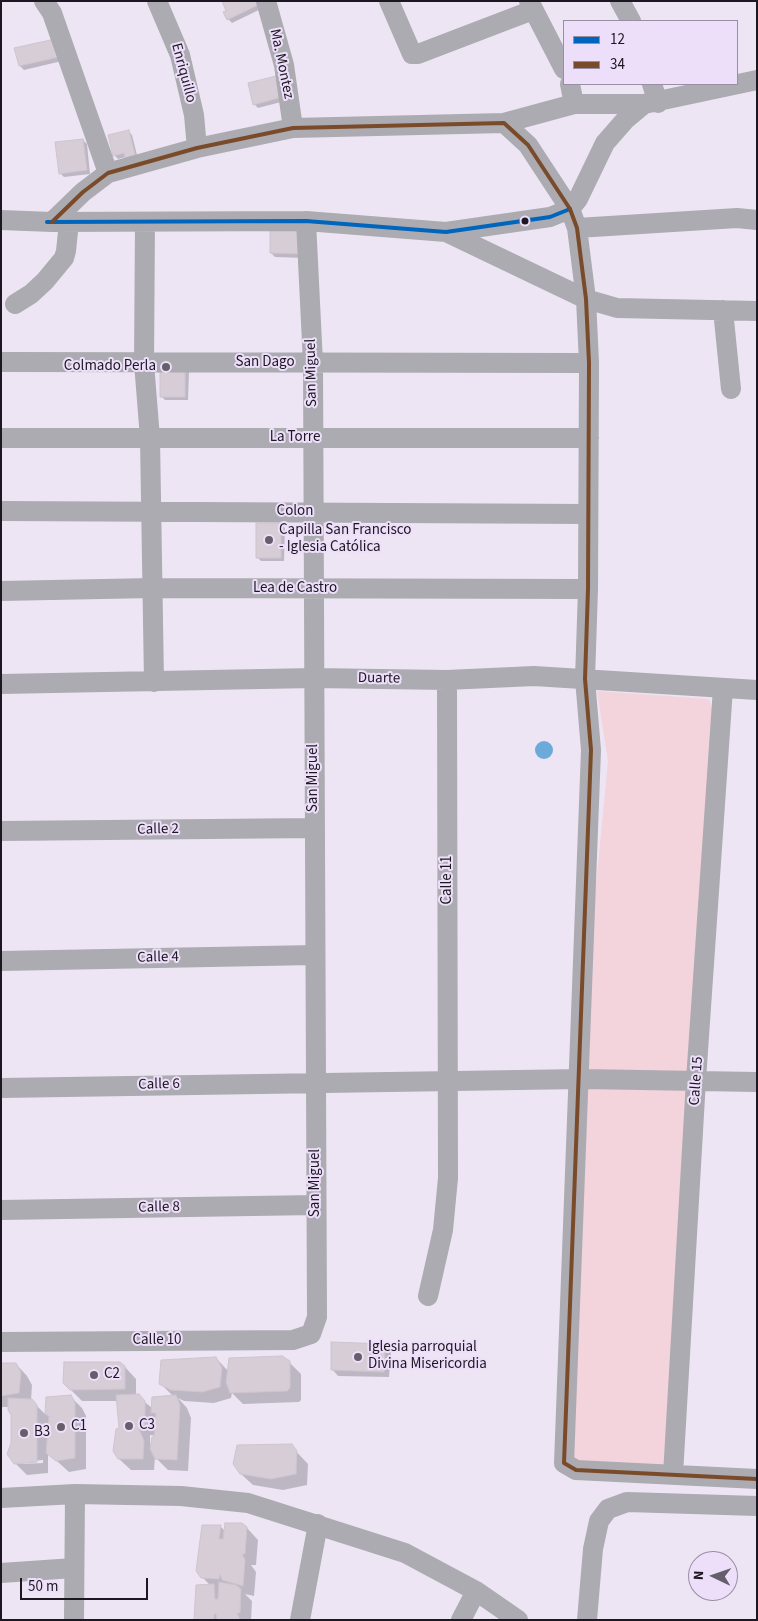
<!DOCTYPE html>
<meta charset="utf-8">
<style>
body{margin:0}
#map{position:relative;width:758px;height:1621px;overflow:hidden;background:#ede5f4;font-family:"Source Sans 3",sans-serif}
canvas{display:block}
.frame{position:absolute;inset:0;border:2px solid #1c1721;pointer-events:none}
.legend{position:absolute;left:563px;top:20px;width:175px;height:65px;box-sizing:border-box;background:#eddffa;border:1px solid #998fa3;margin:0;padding:6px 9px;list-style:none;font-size:15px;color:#1c1721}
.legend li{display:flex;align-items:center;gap:10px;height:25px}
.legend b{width:25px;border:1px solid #998fa3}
.north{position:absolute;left:688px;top:1551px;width:50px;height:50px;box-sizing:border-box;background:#eddffa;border:1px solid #998fa3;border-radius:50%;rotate:273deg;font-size:14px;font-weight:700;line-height:20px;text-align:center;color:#1c1721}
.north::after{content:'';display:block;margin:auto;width:18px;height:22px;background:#655f6b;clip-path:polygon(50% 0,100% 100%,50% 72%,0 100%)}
.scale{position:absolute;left:20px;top:1578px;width:128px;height:22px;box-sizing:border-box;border:2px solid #1c1721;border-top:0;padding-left:6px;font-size:15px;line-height:18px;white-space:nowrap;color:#1c1721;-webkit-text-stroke:4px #eddffa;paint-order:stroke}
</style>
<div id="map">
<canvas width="758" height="1621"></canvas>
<div class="frame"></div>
<ul class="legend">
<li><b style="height:6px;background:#0065bd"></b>12</li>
<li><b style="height:6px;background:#7a4b2a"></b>34</li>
</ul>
<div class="north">N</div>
<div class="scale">50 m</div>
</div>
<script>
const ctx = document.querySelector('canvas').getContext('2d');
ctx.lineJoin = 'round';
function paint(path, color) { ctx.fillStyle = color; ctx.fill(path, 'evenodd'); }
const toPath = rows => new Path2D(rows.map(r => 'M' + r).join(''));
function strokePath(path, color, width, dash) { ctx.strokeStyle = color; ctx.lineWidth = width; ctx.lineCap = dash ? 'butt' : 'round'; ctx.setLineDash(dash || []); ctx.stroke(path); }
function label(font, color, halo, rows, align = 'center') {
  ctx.font = font + ' "Source Sans 3",sans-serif'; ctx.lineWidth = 4; ctx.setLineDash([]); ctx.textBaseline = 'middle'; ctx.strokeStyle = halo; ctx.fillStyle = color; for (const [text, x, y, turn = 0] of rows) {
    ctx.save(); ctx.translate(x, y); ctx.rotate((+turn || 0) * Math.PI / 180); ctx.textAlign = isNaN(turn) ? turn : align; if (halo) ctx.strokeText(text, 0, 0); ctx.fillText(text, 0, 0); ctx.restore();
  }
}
paint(toPath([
 [597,691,709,699,720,729,698,1071,578,1072,608,761],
 [583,1079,696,1080,674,1469,594,1471,564,1451]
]), '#f3d3dc');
paint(toPath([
 '535 750a9 9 0 1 1 18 0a9 9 0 1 1-18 0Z'
]), '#6cabd9');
paint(toPath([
 [260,1,263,8,232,23,228,19],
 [55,40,62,61,24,70,20,66],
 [276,77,285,101,258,108,254,104],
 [128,131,132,135,138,159,126,157,118,159,114,155],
 [83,140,87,144,90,174,64,177,60,173],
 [272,230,305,258,275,257,271,253],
 [161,371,189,371,188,400,165,400,161,396],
 [281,524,285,528,284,561,261,561,257,557],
 [385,1345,391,1351,389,1377,338,1376,332,1369],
 [216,1358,228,1371,289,1362,301,1374,301,1400,299,1402,243,1404,232,1393,231,1398,214,1403,184,1401,178,1398,187,1408,191,1418,188,1471,168,1470,155,1457,154,1470,131,1470,119,1459,120,1428,118,1401,82,1401,64,1383,125,1367,136,1379,136,1395,152,1408,174,1397,160,1383],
 [150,1435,156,1436,152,1447,150,1446],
 [16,1364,27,1376,32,1385,31,1400,46,1415,47,1398,70,1396,82,1408,86,1416,86,1469,69,1472,48,1453,48,1473,27,1475,15,1463,12,1443,12,1415,9,1407,1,1407,1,1368],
 [43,1460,43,1463,19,1464,19,1462],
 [291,1446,308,1464,307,1485,283,1490,253,1485,241,1474],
 [220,1526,225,1531,247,1528,258,1540,256,1565,251,1565,256,1572,254,1596,245,1594,252,1601,251,1620,195,1620,210,1585,202,1577]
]), '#0003');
const building = toPath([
 [222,1,258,1,260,4,227,20,223,12,226,11,222,1],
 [55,39,59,57,19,66,14,48,55,39],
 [276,76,282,97,253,105,248,83,276,76],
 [129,130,135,155,125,158,124,153,113,156,108,135,129,130],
 [83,139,87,170,59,174,55,142,83,139],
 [270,229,303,230,302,254,270,253,270,229],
 [185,366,185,397,160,397,160,370,185,366],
 [256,523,281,523,281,558,256,558,256,523],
 [331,1342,385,1344,384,1372,331,1370,331,1342],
 [282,1356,290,1361,290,1388,287,1391,230,1393,226,1382,229,1358,282,1356],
 [216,1357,222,1368,220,1387,202,1392,171,1390,159,1384,161,1360,216,1357],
 [64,1362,120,1362,125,1366,125,1389,70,1390,63,1383,64,1362],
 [1,1363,16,1363,21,1372,19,1393,1,1396,1,1363],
 [139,1394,145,1401,145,1425,139,1424,139,1429,144,1441,143,1459,118,1459,113,1451,116,1429,119,1428,116,1395,139,1394],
 [71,1395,75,1403,75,1458,56,1461,46,1453,49,1416,45,1414,46,1397,71,1395],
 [176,1395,180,1405,177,1460,155,1459,150,1449,152,1437,154,1437,156,1413,151,1413,152,1397,176,1395],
 [8,1398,32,1399,37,1405,37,1462,14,1464,7,1454,11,1443,11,1415,8,1410,8,1398],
 [292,1444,297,1451,296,1474,271,1479,240,1474,233,1464,237,1445,292,1444],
 [225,1523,242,1523,247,1527,245,1554,242,1554,245,1560,243,1586,222,1580,220,1574,219,1579,201,1578,196,1571,202,1525,221,1525,219,1539,223,1539,225,1523],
 [219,1582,236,1585,241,1589,240,1613,237,1613,240,1620,217,1620,216,1614,214,1614,214,1620,194,1620,196,1585,214,1584,215,1599,218,1599,219,1582]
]);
paint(building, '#d6cdd7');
strokePath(building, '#cdc4ce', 1);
strokePath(toPath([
 [44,1,52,13,108,173],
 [157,1,180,55,194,115,197,148],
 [266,1,284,65,293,128],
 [389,1,412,54,418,54,533,10],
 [529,1,564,69],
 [620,1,631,21],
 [652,84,658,103],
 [574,104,644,104],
 [504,123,574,104,570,84],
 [570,209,578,199,605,143,626,119,644,104,757,80],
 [1,220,52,222,306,221,446,232,550,217,570,209],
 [52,222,83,192,108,173,197,148,293,128,504,123,528,145,570,209,577,228,586,299,589,363,588,589,585,679,591,750,564,1463,576,1470,757,1479],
 [145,222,144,363,150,438,154,682],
 [577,228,737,218,757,220],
 [446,232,586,299,617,308,757,311],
 [15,304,31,294,45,281,64,258,66,251,69,222],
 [723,310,731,389],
 [1,362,589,363],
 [1,438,589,438],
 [1,511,588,514],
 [1,591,153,588,588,589],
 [1,684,314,678,447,680,534,676,757,690],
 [1,831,314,828],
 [1,961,314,955],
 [1,1088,583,1079,757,1082],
 [1,1210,316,1205],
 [428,1296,443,1230,448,1178,447,680],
 [1,1342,293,1340,311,1334,317,1317,313,363,306,221],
 [673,1475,696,1080,723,688],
 [1,1498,75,1494,181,1496,248,1503,405,1553,476,1591,518,1620],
 [1,1573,74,1568],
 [74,1620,75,1494],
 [300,1620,318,1524],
 [461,1620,476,1591],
 [587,1620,593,1549,599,1521,608,1509,627,1502,757,1506]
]), '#acabb1', 20);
strokePath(toPath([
 [47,222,306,221,446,232,550,217,570,209]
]), '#0065bd', 4);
strokePath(toPath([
 [52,222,83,192,108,173,197,148,293,128,504,123,528,145,570,209,577,228,586,299,589,363,588,589,585,679,591,750,564,1463,576,1470,757,1479]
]), '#7a4b2a', 4);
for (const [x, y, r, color] of [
 [525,221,4.5,"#1c1721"],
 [166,367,5,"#655f6b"],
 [269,540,5,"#655f6b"],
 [358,1357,5,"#655f6b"],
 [94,1375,5,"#655f6b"],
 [129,1426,5,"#655f6b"],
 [61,1427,5,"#655f6b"],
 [24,1433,5,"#655f6b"]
]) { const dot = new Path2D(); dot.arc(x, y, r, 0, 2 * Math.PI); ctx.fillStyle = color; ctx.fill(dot); strokePath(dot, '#eddffa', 2); }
label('15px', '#1c1721', '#eddffa', [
 ["Ma. Montez",281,64,78],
 ["Enriquillo",183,73,75],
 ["San Dago",265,363],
 ["San Miguel",312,373,-91],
 ["La Torre",295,438],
 ["Colon",295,512],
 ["Lea de Castro",295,589],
 ["Duarte",379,679,1],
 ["San Miguel",314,778,-90],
 ["Calle 2",158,830,-1],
 ["Calle 11",448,880,-90],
 ["Calle 4",158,958,-1],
 ["Calle 15",697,1081,-86],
 ["Calle 6",159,1085,-1],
 ["San Miguel",316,1183,-90],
 ["Calle 8",159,1208,-1],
 ["Calle 10",157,1341]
]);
label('15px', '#1c1721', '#eddffa', [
 ["Colmado Perla",156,367,"right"],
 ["Capilla San Francisco",279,531],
 ["- Iglesia Católica",279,548],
 ["Iglesia parroquial",368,1348],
 ["Divina Misericordia",368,1365],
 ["C2",104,1375],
 ["C3",139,1426],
 ["C1",71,1427],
 ["B3",34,1433]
], 'left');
</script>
